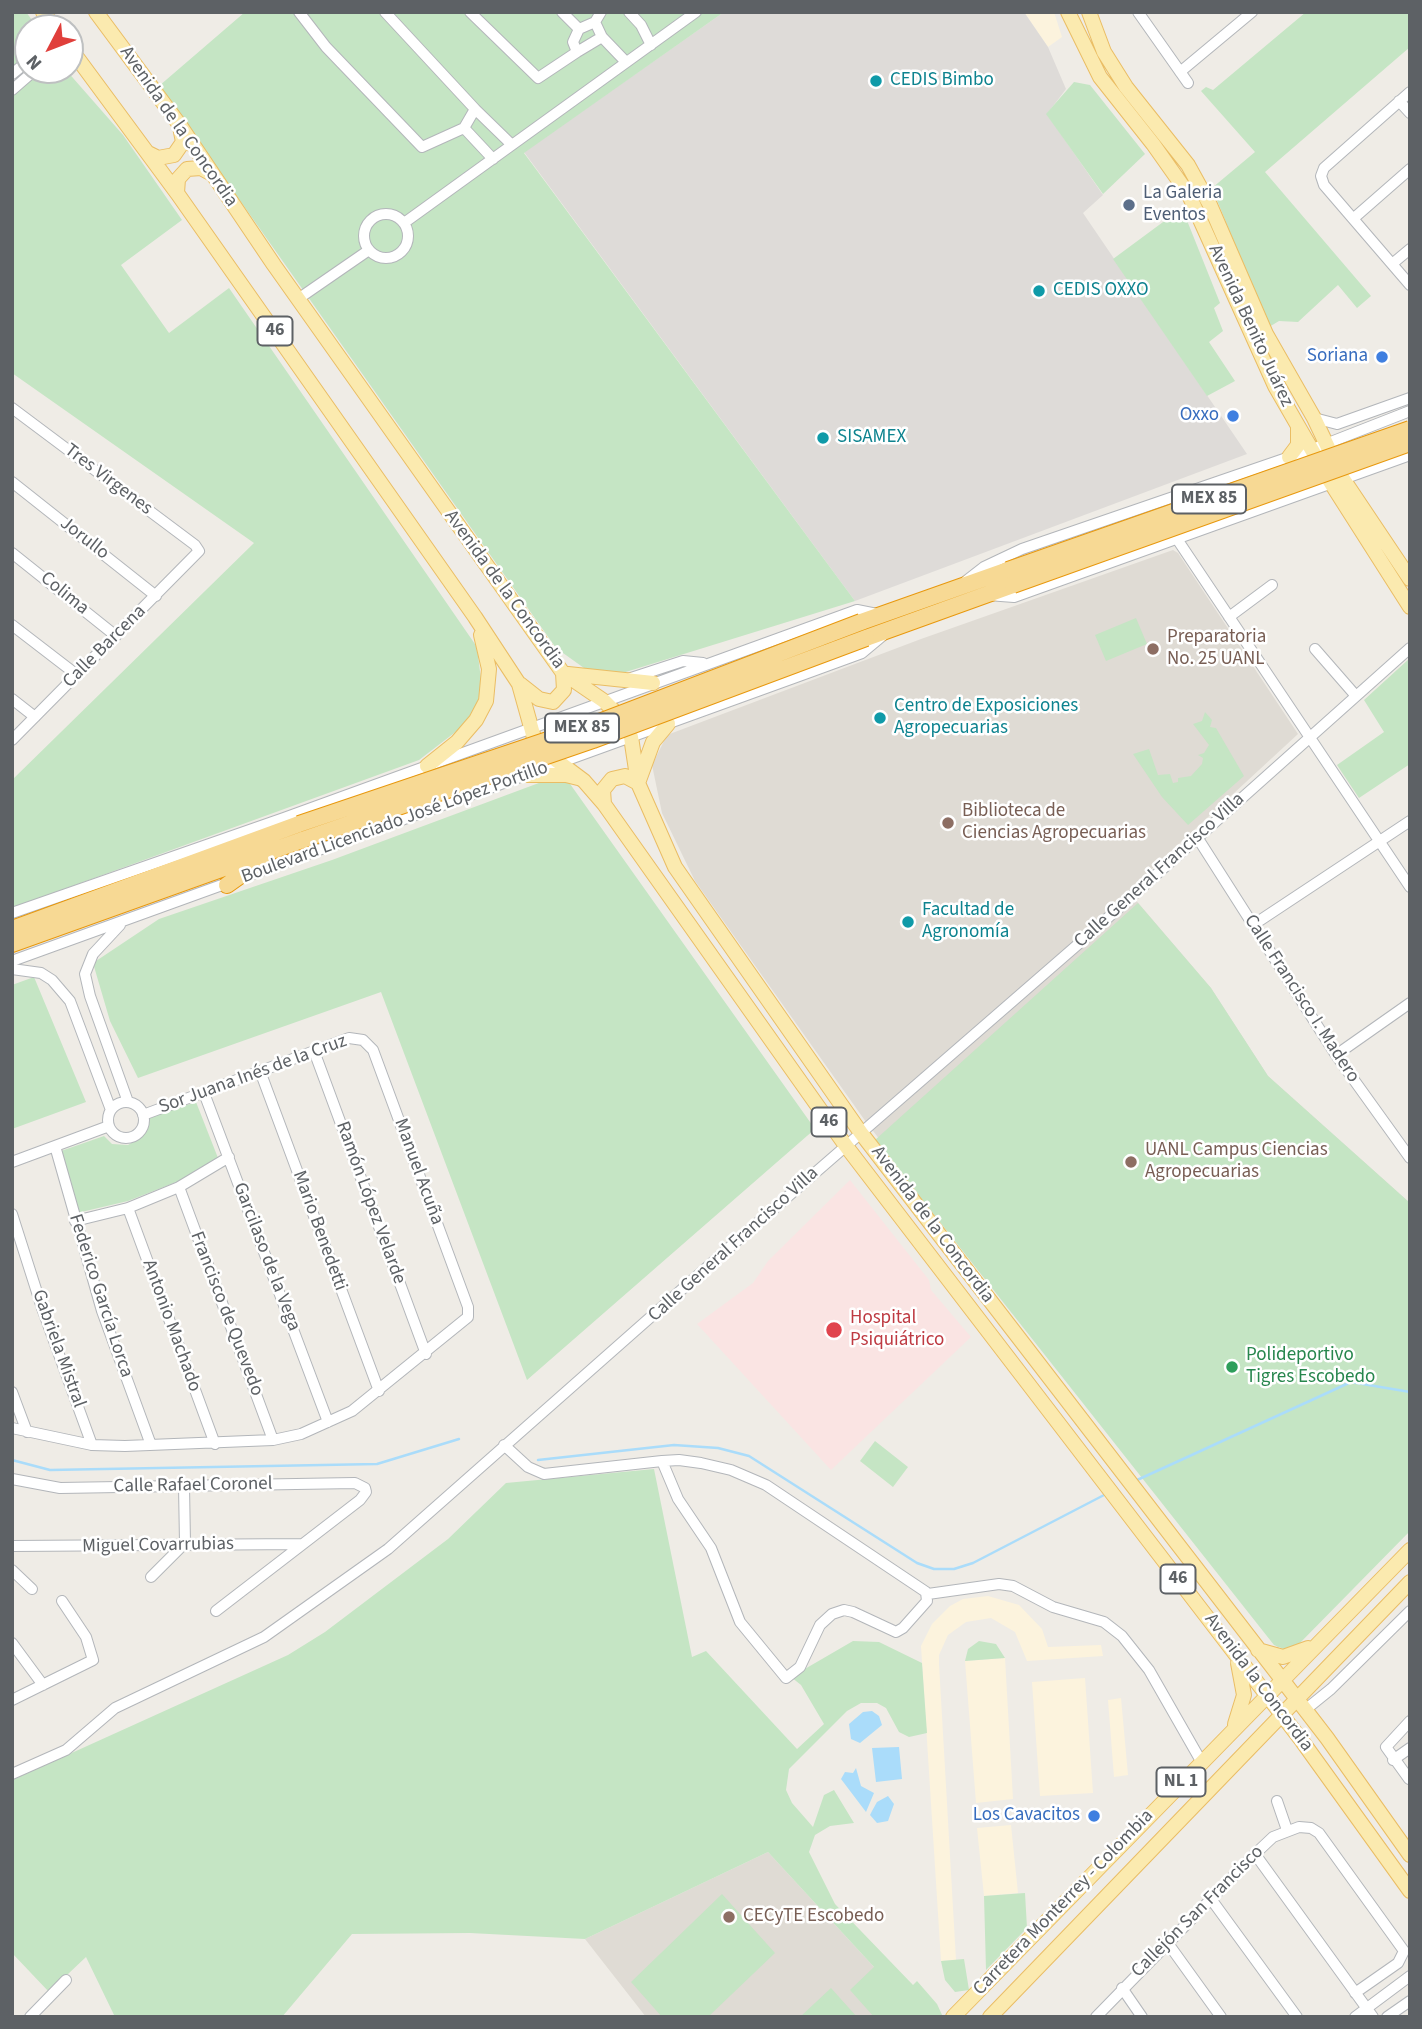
<!DOCTYPE html>
<meta charset="utf-8">
<style>
body{margin:0}
#map{position:relative;width:1422px;height:2029px;overflow:hidden;background:#efece6;font-family:"Source Sans 3",sans-serif}
canvas{display:block}
.frame{position:absolute;inset:0;border:14px solid #5d6165;pointer-events:none}
.north{position:absolute;left:14px;top:14px;width:70px;height:70px;box-sizing:border-box;background:#fff;border:2px solid #bec0c1;border-radius:50%;rotate:228deg;font-size:19px;font-weight:700;line-height:28px;text-align:center;color:#5d6165}
.north::after{content:'';display:block;margin:auto;width:24px;height:32px;background:#e03f3b;clip-path:polygon(50% 0,100% 100%,50% 72%,0 100%)}
</style>
<div id="map">
<canvas width="1422" height="2029"></canvas>
<div class="frame"></div>
<div class="north">N</div>
</div>
<script>
const ctx = document.querySelector('canvas').getContext('2d');
ctx.lineJoin = 'round';
function paint(path, color) { ctx.fillStyle = color; ctx.fill(path, 'evenodd'); }
const toPath = rows => new Path2D(rows.map(r => 'M' + r).join(''));
function strokePath(path, color, width, dash) { ctx.strokeStyle = color; ctx.lineWidth = width; ctx.lineCap = dash ? 'butt' : 'round'; ctx.setLineDash(dash || []); ctx.stroke(path); }
function label(font, color, halo, rows, align = 'center') {
  ctx.font = font + ' "Source Sans 3",sans-serif'; ctx.lineWidth = 5; ctx.setLineDash([]); ctx.textBaseline = 'middle'; ctx.strokeStyle = halo; ctx.fillStyle = color; for (const [text, x, y, turn = 0] of rows) {
    ctx.save(); ctx.translate(x, y); ctx.rotate((+turn || 0) * Math.PI / 180); ctx.textAlign = isNaN(turn) ? turn : align; if (halo) ctx.strokeText(text, 0, 0); ctx.fillText(text, 0, 0); ctx.restore();
  }
}
paint(toPath([
 [1024,12,1054,12,1062,37,1048,47],
 [988,1596,1019,1605,1042,1629,1048,1647,1101,1645,1103,1656,1027,1661,1015,1632,991,1618,966,1622,948,1635,939,1655,939,1664,956,1960,941,1961,921,1646,932,1624,950,1606,963,1599],
 [1005,1658,1013,1799,976,1803,965,1661],
 [1085,1678,1093,1793,1040,1796,1032,1682],
 [1121,1698,1128,1775,1114,1777,1108,1700],
 [1011,1825,1018,1893,984,1896,977,1828]
]), '#fcf3dd');
paint(toPath([
 [724,12,1024,12,1048,47,1066,89,1047,114,1103,195,1083,213,1247,454,855,601,524,152]
]), '#dedbd8');
paint(toPath([
 [1173,550,1178,553,1298,734,1128,891,1211,988,1268,1076,1410,1203,1410,1531,1278,1648,866,1122,695,881,662,813,652,765,667,735,921,639],
 [768,1852,874,1967,922,2017,646,2017,585,1939]
]), '#dfdbd4');
paint(toPath([
 [850,1180,929,1280,931,1290,971,1337,831,1470,697,1324,753,1283,768,1261]
]), '#fae4e3');
paint(toPath([
 [12,12,26,12,38,28,28,28,28,59,12,73],
 [245,12,724,12,524,153,855,601,616,675,591,673,556,648,159,86],
 [1306,12,1410,12,1410,47,1265,172,1371,296,1357,308,1338,285,1298,322,1279,321,1269,327,1212,188,1255,152,1201,91,1206,87,1213,90],
 [40,70,66,70,123,135,182,220,121,265,169,333,229,288,477,647,482,688,476,706,462,727,419,760,12,908,12,780,254,543,12,373,12,94],
 [1074,82,1090,85,1145,154,1103,194,1046,114],
 [1182,208,1220,303,1214,308,1223,331,1209,342,1235,381,1207,396,1113,259],
 [1136,618,1147,644,1106,661,1095,635],
 [1410,658,1410,764,1359,798,1337,765,1384,732,1364,700],
 [1205,712,1212,720,1210,727,1216,728,1244,776,1188,825,1162,797,1133,754,1149,749,1158,775,1170,774,1173,783,1178,782,1178,778,1191,776,1202,764,1203,758,1198,755,1204,753,1209,745,1193,724,1202,721],
 [563,774,815,1129,527,1380,381,992,138,1078,110,1021,93,963,159,919,332,860],
 [1138,903,1211,988,1268,1076,1410,1203,1410,1531,1297,1646,1286,1650,1274,1645,875,1140],
 [34,977,86,1102,12,1129,12,985],
 [196,1102,218,1158,179,1181,128,1201,77,1213,61,1151,104,1136,112,1144,128,1145,142,1136,145,1119],
 [875,1441,908,1467,893,1487,860,1461],
 [654,1469,692,1657,706,1651,797,1749,824,1724,801,1685,791,1677,853,1641,879,1642,922,1663,927,1733,909,1737,899,1732,886,1708,877,1703,861,1703,847,1711,789,1769,786,1790,792,1803,813,1827,824,1795,834,1790,854,1823,830,1826,815,1835,809,1852,835,1904,913,1985,917,1981,937,2004,943,2017,874,2017,850,1990,874,1967,768,1852,585,1939,470,1933,352,1934,282,2017,115,2017,86,1957,49,1992,12,1953,12,1780,288,1655,325,1632,448,1539,506,1483],
 [979,1641,996,1644,1005,1658,965,1661,968,1649],
 [1025,1893,1027,1928,986,1970,984,1896],
 [722,1894,775,1953,708,2017,662,2017,631,1982],
 [964,1959,969,1990,955,1992,945,1980,941,1961],
 [831,1988,857,2017,800,2017]
]), '#c5e5c4');
paint(toPath([
 [872,1711,879,1716,882,1725,860,1743,851,1739,849,1724,863,1712],
 [899,1747,902,1779,876,1782,872,1748],
 [856,1768,861,1786,874,1793,866,1812,841,1779,845,1772,853,1773],
 [888,1796,894,1804,888,1821,877,1823,870,1815,872,1811,877,1802]
]), '#aadcfa');
strokePath(toPath([
 [12,1460,50,1470,377,1464,459,1439],
 [538,1460,674,1445,718,1448,749,1456,917,1563,934,1569,954,1569,973,1563,1106,1494],
 [1135,1481,1351,1382,1410,1392]
]), '#aadcfa', 2.5);
const minor = toPath([
 [299,12,326,47,422,147,464,128],
 [385,12,475,109],
 [470,12,538,78,577,52],
 [562,12,579,29],
 [601,12,595,22,602,37,626,62],
 [629,12,641,25,651,45],
 [1138,12,1188,83],
 [595,22,579,29,573,42,577,52,602,37],
 [1180,72,1252,12],
 [12,74,28,61],
 [12,90,35,70],
 [1410,92,1324,168,1321,176,1324,185,1410,285],
 [1399,101,1410,113],
 [493,159,464,128,475,109,512,145],
 '364 236a22 22 0 1 1 44 0a22 22 0 1 1-44 0Z',
 [1354,218,1410,169],
 [404,223,696,12],
 [1392,264,1410,249],
 [298,299,369,250],
 [12,408,195,545,199,551,12,740],
 [1314,418,1337,424,1410,398],
 [12,482,156,596],
 [1177,539,1410,887],
 [12,553,116,636],
 [966,581,984,567,1022,549,1313,449,1410,411],
 [988,595,1014,597,1410,455],
 [1229,617,1272,585],
 [12,625,77,675],
 [1315,649,1356,696],
 [628,679,683,661,703,663],
 [12,699,35,717],
 [1197,837,1336,1055,1410,1158],
 [12,913,284,818,857,610,877,614],
 [120,925,93,954,85,974,90,996,128,1102],
 [1253,925,1410,821],
 [12,961,810,672,862,653,886,633],
 [12,969,41,973,52,980,70,1001,111,1110],
 [314,1051,426,1354],
 [1336,1055,1410,1003],
 [260,1071,379,1391],
 [204,1093,328,1422],
 '108 1120a18 18 0 1 1 36 0a18 18 0 1 1-36 0Z',
 [55,1146,102,1311,151,1445],
 [12,1162,109,1126],
 [179,1187,273,1440],
 [128,1208,215,1444],
 [12,1214,42,1308,92,1445],
 [75,1221,128,1208,179,1187,229,1157],
 [12,1392,27,1432],
 [12,1428,92,1445,125,1446,273,1440,301,1434,352,1411,468,1317,468,1307,373,1050,363,1040,349,1038,143,1115],
 [504,1445,528,1467,544,1474,662,1461,678,1499,711,1548,740,1622,786,1678,800,1667,820,1625,832,1614,844,1610,853,1612,896,1632,903,1628,927,1601,926,1592,766,1485,731,1470,701,1463,679,1460,662,1461],
 [12,1479,60,1488,355,1483,365,1488,366,1492,360,1500,216,1611],
 [12,1546,303,1544],
 [12,1570,32,1589],
 [151,1577,185,1543,184,1486],
 [928,1594,999,1584,1013,1586,1053,1607,1104,1622,1122,1636,1149,1670,1201,1761],
 [12,1643,43,1685],
 [12,1700,93,1660,86,1637,62,1601],
 [1305,1710,1331,1689,1410,1611],
 [1393,1760,1410,1748],
 [12,1774,66,1750,115,1708,264,1637,388,1549,739,1239,1083,940,1410,648],
 [1409,1779,1386,1747,1410,1721],
 [1277,1801,1287,1830],
 [1255,1854,1373,2017],
 [1211,1899,1297,2017],
 [1167,1942,1221,2017],
 [1122,1988,1142,2017],
 [30,2017,66,1980],
 [1096,2017,1255,1854,1273,1837,1299,1827,1311,1828,1319,1833,1404,1951,1398,1963,1355,1993],
 [1355,2017,1410,1976],
 [1387,2017,1410,2001]
]);
const major = toPath([
 [43,12,55,28],
 [96,12,179,124,274,265,563,673,604,701,622,719,631,737,638,783,675,867,861,1133,1327,1738,1410,1855],
 [1068,12,1100,77,1153,144,1189,195,1275,386,1331,483,1410,607],
 [1089,12,1104,52,1126,87,1188,165,1210,205,1266,334,1314,418,1343,479,1410,579],
 [70,48,177,193,475,617,519,684,536,745,584,781,604,804,846,1146,1302,1741,1410,1891],
 [148,153,158,158,174,155,183,142,180,127],
 [177,193,178,179,187,169,201,168,212,174],
 [1289,457,1298,445,1298,426],
 [568,674,653,683],
 [520,684,539,699,553,702,564,690,563,673],
 [427,766,457,742,476,720,486,701,489,669,481,635],
 [527,775,566,775,578,778],
 [604,804,603,790,612,779,625,776,638,783,653,742,668,724],
 [1258,1650,1283,1657,1308,1648],
 [1235,1724,1244,1695,1238,1663],
 [953,2017,1410,1550],
 [990,2017,1410,1582]
]);
const highway = toPath([
 [861,622,1008,570],
 [866,638,1013,585],
 [227,885,265,858],
 [12,929,299,824],
 [12,944,305,839]
]);
strokePath(minor, '#b3b6ba', 12);
strokePath(major, '#eabd64', 16);
strokePath(highway, '#e8980d', 18);
strokePath(minor, '#fff', 10);
strokePath(major, '#fbeaaf', 14);
strokePath(highway, '#f7d994', 16);
const highwayBridge = toPath([
 [1008,570,1410,429],
 [1013,585,1410,443],
 [299,824,589,726,861,622],
 [305,839,593,740,866,638]
]);
strokePath(highwayBridge, '#e8980d', 18, []);
strokePath(highwayBridge, '#f7d994', 16);
for (const [x, y, r, color] of [
 [876,81,7,"#0f9aa8"],
 [1129,205,7,"#5c6f8a"],
 [1039,291,7,"#0f9aa8"],
 [1382,357,7,"#3f7fe0"],
 [1233,416,7,"#3f7fe0"],
 [823,438,7,"#0f9aa8"],
 [1153,649,7,"#8d6e63"],
 [880,718,7,"#0f9aa8"],
 [948,823,7,"#8d6e63"],
 [908,922,7,"#0f9aa8"],
 [1131,1162,7,"#8d6e63"],
 [834,1330,9,"#e0444e"],
 [1232,1367,7,"#2e9e5b"],
 [1094,1816,7,"#3f7fe0"],
 [729,1917,7,"#8d6e63"]
]) { const dot = new Path2D(); dot.arc(x, y, r, 0, 2 * Math.PI); ctx.fillStyle = color; ctx.fill(dot); strokePath(dot, '#fff', 2.5); }
for (const [x, y, w] of [
 [275,331,35],
 [1209,499,74],
 [582,728,74],
 [829,1122,35],
 [1178,1579,35],
 [1181,1782,49]
]) { const box = new Path2D(); box.roundRect(x - w / 2, y - 14.5, w, 29, 5); ctx.fillStyle = '#fff'; ctx.fill(box); strokePath(box, '#5d6165', 2); }
label('bold 18px', '#5d6165', null, [
 ["46",275,331],
 ["MEX 85",1209,499],
 ["MEX 85",582,728],
 ["46",829,1122],
 ["46",1178,1579],
 ["NL 1",1181,1782]
]);
label('19px', '#0d838f', '#fff', [
 ["CEDIS Bimbo",890,81],
 ["CEDIS OXXO",1053,291],
 ["SISAMEX",837,438],
 ["Centro de Exposiciones",894,707],
 ["Agropecuarias",894,729],
 ["Facultad de",922,911],
 ["Agronomía",922,933]
], 'left');
label('19px', '#5d6165', '#fff', [
 ["Avenida de la Concordia",178,127,55],
 ["Avenida Benito Juárez",1250,326,65],
 ["Tres Virgenes",108,480,37],
 ["Jorullo",84,539,38],
 ["Avenida de la Concordia",504,590,54],
 ["Colima",64,594,39],
 ["Calle Barcena",105,647,-45],
 ["Boulevard Licenciado José López Portillo",395,823,-20],
 ["Calle General Francisco Villa",1160,871,-42],
 ["Calle Francisco I. Madero",1301,999,57],
 ["Sor Juana Inés de la Cruz",253,1075,-20],
 ["Manuel Acuña",418,1172,70],
 ["Ramón López Velarde",370,1203,70],
 ["Avenida de la Concordia",932,1225,53],
 ["Mario Benedetti",319,1231,70],
 ["Calle General Francisco Villa",734,1245,-42],
 ["Garcilaso de la Vega",266,1257,69],
 ["Federico García Lorca",100,1296,72],
 ["Francisco de Quevedo",226,1314,69],
 ["Antonio Machado",171,1326,70],
 ["Gabriela Mistral",58,1349,70],
 ["Calle Rafael Coronel",193,1486,-1],
 ["Miguel Covarrubias",158,1546,-1],
 ["Avenida la Concordia",1258,1683,53],
 ["Carretera Monterrey - Colombia",1064,1903,-46],
 ["Callejón San Francisco",1198,1912,-45]
]);
label('19px', '#4e5e75', '#fff', [
 ["La Galeria",1143,194],
 ["Eventos",1143,216]
], 'left');
label('19px', '#366cbe', '#fff', [
 ["Soriana",1368,357],
 ["Oxxo",1219,416],
 ["Los Cavacitos",1080,1816]
], 'right');
label('19px', '#785e54', '#fff', [
 ["Preparatoria",1167,638],
 ["No. 25 UANL",1167,660],
 ["Biblioteca de",962,812],
 ["Ciencias Agropecuarias",962,834],
 ["UANL Campus Ciencias",1145,1151],
 ["Agropecuarias",1145,1173],
 ["CECyTE Escobedo",743,1917]
], 'left');
label('19px', '#be3a42', '#fff', [
 ["Hospital",850,1319],
 ["Psiquiátrico",850,1341]
], 'left');
label('19px', '#27864d', '#fff', [
 ["Polideportivo",1246,1356],
 ["Tigres Escobedo",1246,1378]
], 'left');
</script>
